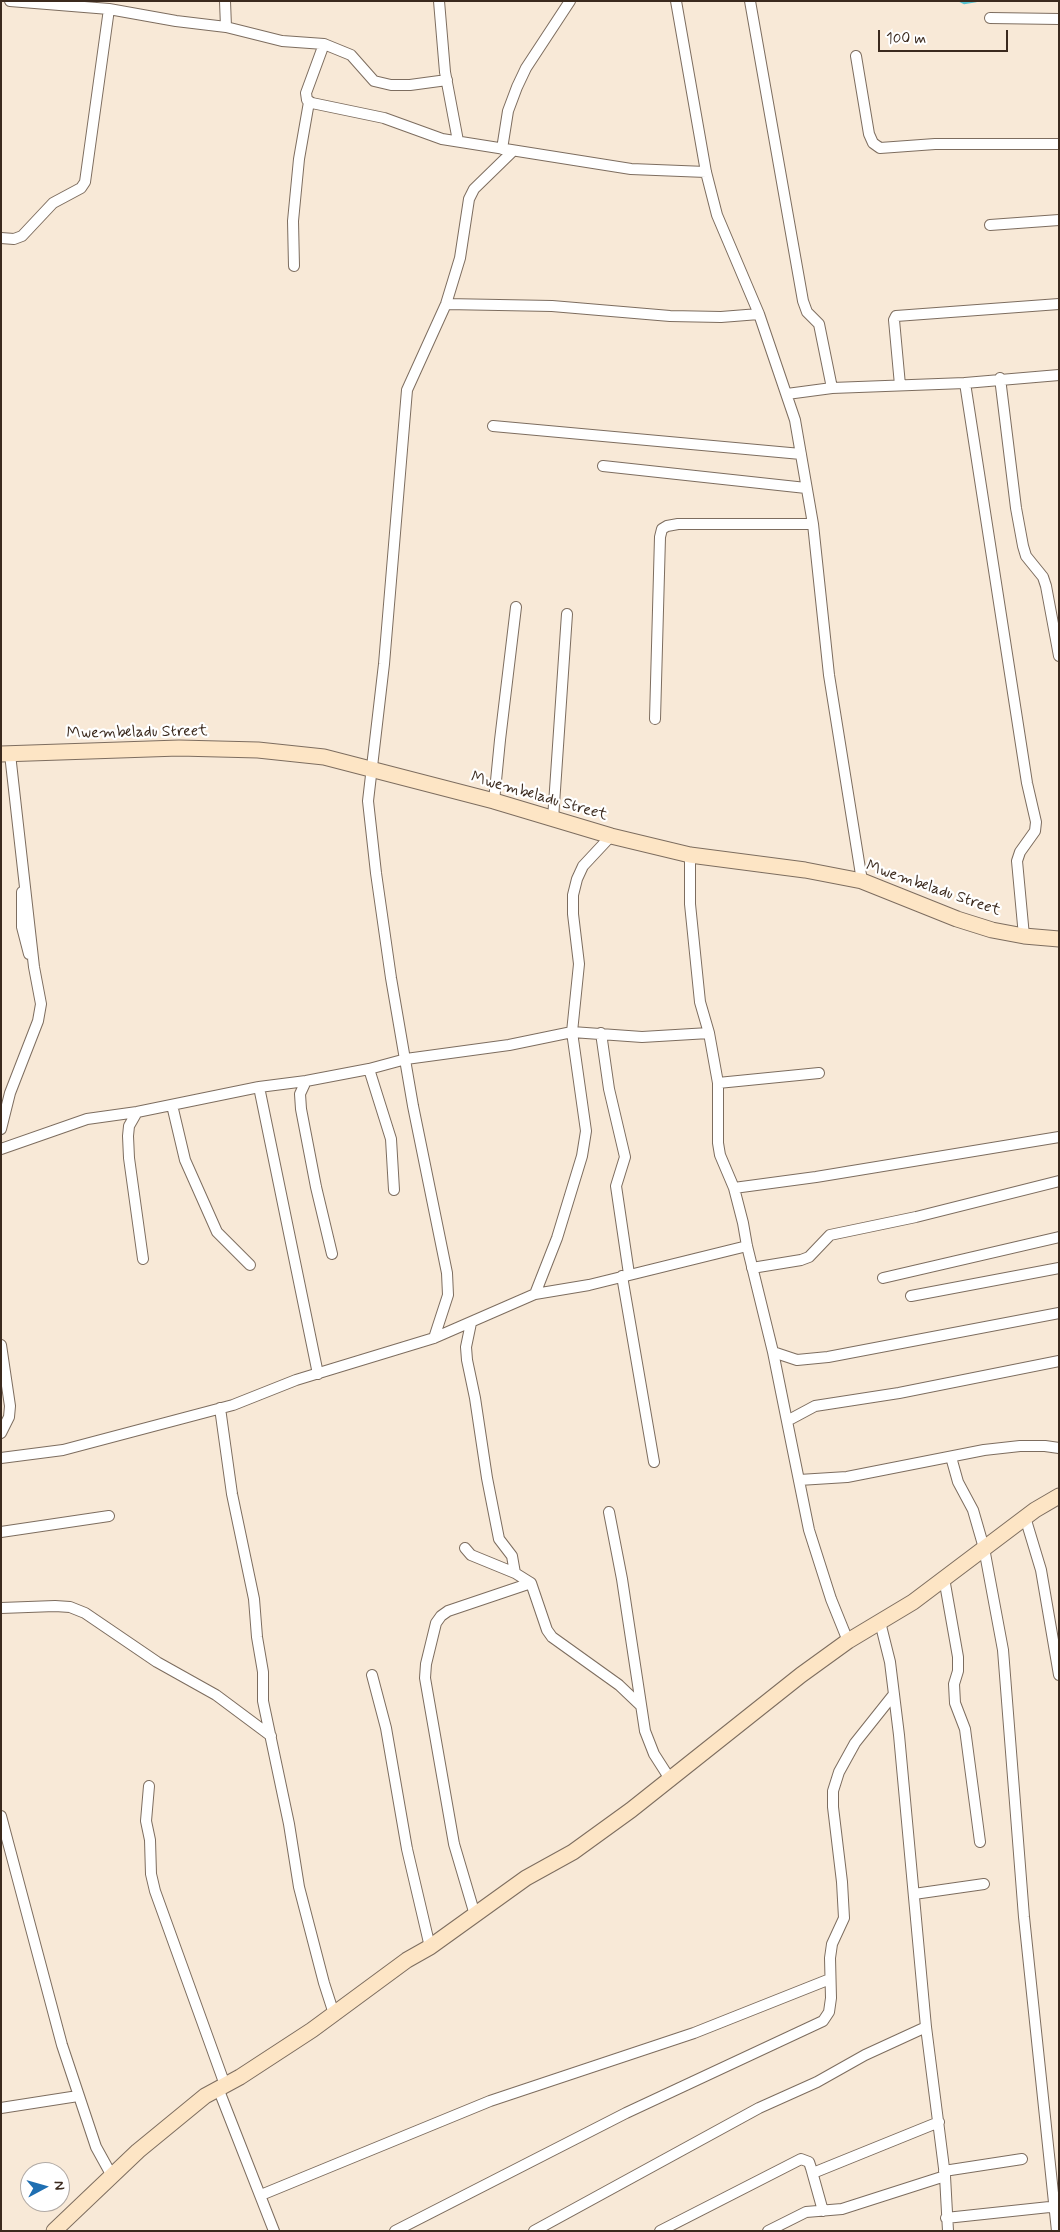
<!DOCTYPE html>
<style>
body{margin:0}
#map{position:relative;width:1060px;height:2232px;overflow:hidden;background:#f8e9d7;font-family:Mynerve,sans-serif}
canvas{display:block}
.frame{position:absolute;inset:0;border:2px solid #3b2a1e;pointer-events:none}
.north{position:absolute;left:20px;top:2162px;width:50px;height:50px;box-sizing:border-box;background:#fff;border:1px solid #b1aaa5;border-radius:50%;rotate:84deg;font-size:14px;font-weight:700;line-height:20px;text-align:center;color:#3b2a1e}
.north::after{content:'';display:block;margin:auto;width:18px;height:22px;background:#1f6fb2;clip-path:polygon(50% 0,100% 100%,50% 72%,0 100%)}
.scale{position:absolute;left:878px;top:30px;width:130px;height:22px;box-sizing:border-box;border:2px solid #3b2a1e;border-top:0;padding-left:6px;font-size:15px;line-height:18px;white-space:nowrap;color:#3b2a1e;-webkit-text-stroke:4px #fff;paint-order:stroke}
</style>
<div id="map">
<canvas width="1060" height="2232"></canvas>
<div class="frame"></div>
<div class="north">N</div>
<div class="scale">100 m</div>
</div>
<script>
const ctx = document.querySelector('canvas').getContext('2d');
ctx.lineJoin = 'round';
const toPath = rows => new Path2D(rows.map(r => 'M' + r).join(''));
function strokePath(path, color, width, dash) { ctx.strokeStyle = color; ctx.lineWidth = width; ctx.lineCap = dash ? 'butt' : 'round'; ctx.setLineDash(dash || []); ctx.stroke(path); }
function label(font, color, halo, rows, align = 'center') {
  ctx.font = font + ' Mynerve,sans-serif'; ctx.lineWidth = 4.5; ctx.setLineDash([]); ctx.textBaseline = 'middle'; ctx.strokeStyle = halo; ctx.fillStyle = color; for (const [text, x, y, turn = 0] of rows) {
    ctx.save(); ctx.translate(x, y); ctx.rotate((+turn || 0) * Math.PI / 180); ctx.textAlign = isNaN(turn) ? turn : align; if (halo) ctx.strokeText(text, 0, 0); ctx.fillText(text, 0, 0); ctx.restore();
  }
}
strokePath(toPath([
 [960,1,964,3,976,1]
]), '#56c2cf', 2.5);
const street = toPath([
 [10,1,109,9,176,21,226,27,282,41,324,44,351,55,374,81,391,85,410,85,447,80],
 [225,1,226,27],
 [439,1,445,72,458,141],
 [676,1,706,172,717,215,759,314,795,420,813,524,829,675,862,881],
 [750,1,803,301,807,312,819,324,832,388],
 [990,18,1059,19],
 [324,44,306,93,307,100,312,103,384,118,442,139,631,169,706,172],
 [856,56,869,134,873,143,880,148,935,144,1059,144],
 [502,149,508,111,517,87,526,68,570,1],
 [990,225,1059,220],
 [1,238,14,239,22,236,53,203,81,188,85,182,109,9],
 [294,266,293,221,299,159,309,102],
 [446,304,552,306,670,316,721,317,759,314],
 [1000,378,1016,508,1023,546,1026,556,1043,577,1046,586,1059,656],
 [965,383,1027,783,1036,822,1035,831,1020,852,1017,861,1024,936],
 [900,385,894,320,896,316,1059,304],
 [787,394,832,388,965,383,1059,375],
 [493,426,801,454],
 [603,466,806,488],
 [655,719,660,537,662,529,667,526,678,524,813,524],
 [494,801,500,740,516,607],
 [553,819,567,614],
 [690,855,690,904,700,1002,709,1033,718,1083,718,1143,720,1155,734,1188,743,1223,747,1246,773,1352,809,1530,831,1599,848,1641],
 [22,892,22,927,29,954],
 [601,1033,609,1089,625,1157,616,1186,629,1274],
 [369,1069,391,1139,394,1190],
 [306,1081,300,1094,301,1109,316,1187,332,1254],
 [718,1083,819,1073],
 [259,1087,318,1374],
 [172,1105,185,1160,217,1232,250,1265],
 [137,1112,129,1126,128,1136,129,1158,143,1259],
 [1,1129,10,1093,38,1021,41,1004,34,967,10,754],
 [1,1149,87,1119,137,1112,259,1087,306,1081,369,1069,406,1059,509,1045,572,1032,642,1037,709,1033],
 [734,1188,816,1177,1059,1137],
 [752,1268,801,1260,809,1257,830,1235,916,1217,1059,1181],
 [622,1276,654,1462],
 [883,1278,1059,1237],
 [535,1294,557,1238,582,1156,586,1131,572,1032,579,964,573,914,573,895,577,879,583,866,611,836],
 [911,1296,1059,1268],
 [471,1323,466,1347,467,1360,475,1398,487,1478,499,1539,512,1556,515,1573],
 [434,1338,448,1295,447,1273,413,1106,391,978,376,873,368,801,384,664,407,390,446,304,460,258,469,199,474,189,513,151],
 [1,1345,10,1406,9,1417,1,1433],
 [773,1352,797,1360,828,1357,1059,1313],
 [220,1408,232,1494,254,1599,257,1637,263,1672,263,1701,289,1824,299,1887,324,1983,334,2014],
 [787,1421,815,1406,899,1393,1059,1361],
 [951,1457,958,1482,973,1510,984,1548,1003,1650,1024,1917,1057,2231],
 [1,1458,63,1450,233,1405,296,1380,434,1338,535,1294,589,1285,747,1246],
 [799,1480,847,1477,984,1450,1020,1446,1045,1446,1059,1448],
 [609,1512,622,1579,645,1731,654,1754,670,1779],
 [1025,1517,1041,1570,1059,1675],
 [1,1532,109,1516],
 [465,1548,471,1555,515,1573,531,1583,547,1630,552,1637,619,1685,640,1705],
 [944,1578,958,1657,958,1671,954,1684,955,1703,965,1729,980,1842],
 [1,1608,55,1606,70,1607,85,1613,157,1662,216,1695,271,1736],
 [880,1622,890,1662,899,1735,926,2027,945,2176,948,2231],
 [372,1675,386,1728,407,1849,430,1947],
 [149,1786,146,1821,150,1840,151,1874,155,1891,225,2085],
 [1,1816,62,2045,96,2147,112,2176],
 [914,1894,984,1884],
 [475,1915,454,1844,425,1678,426,1664,436,1623,441,1616,448,1611,531,1583],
 [218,2088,274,2231],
 [1,2108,78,2096],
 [944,2171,1022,2159],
 [813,2173,939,2122],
 [261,2195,490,2101,694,2033,830,1979],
 [946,2218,1059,2206],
 [395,2231,626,2113,823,2021,829,2012,831,1998,830,1958,832,1944,844,1918,842,1882,833,1807,833,1791,839,1772,855,1743,894,1694],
 [534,2231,759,2108,817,2082,865,2055,926,2027],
 [660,2231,801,2159,809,2162,811,2168,823,2211],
 [768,2231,806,2212,842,2209,945,2176]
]);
const secondary = toPath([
 [1,754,179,748,258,750,324,757,494,801,611,836,690,855,805,870,862,881,957,919,992,930,1024,936,1059,939],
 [54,2231,138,2151,205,2096,240,2077,312,2030,407,1960,430,1947,526,1878,573,1852,631,1810,801,1675,848,1641,913,1602,1035,1510,1059,1496]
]);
strokePath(street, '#7d6d5f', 12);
strokePath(secondary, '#7d6d5f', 17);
strokePath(street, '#fff', 10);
strokePath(secondary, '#fde5c5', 15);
label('16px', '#3b2a1e', '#fff', [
 ["Mwembeladu Street",137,733,-1],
 ["Mwembeladu Street",539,797,16],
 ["Mwembeladu Street",933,889,19]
]);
</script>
